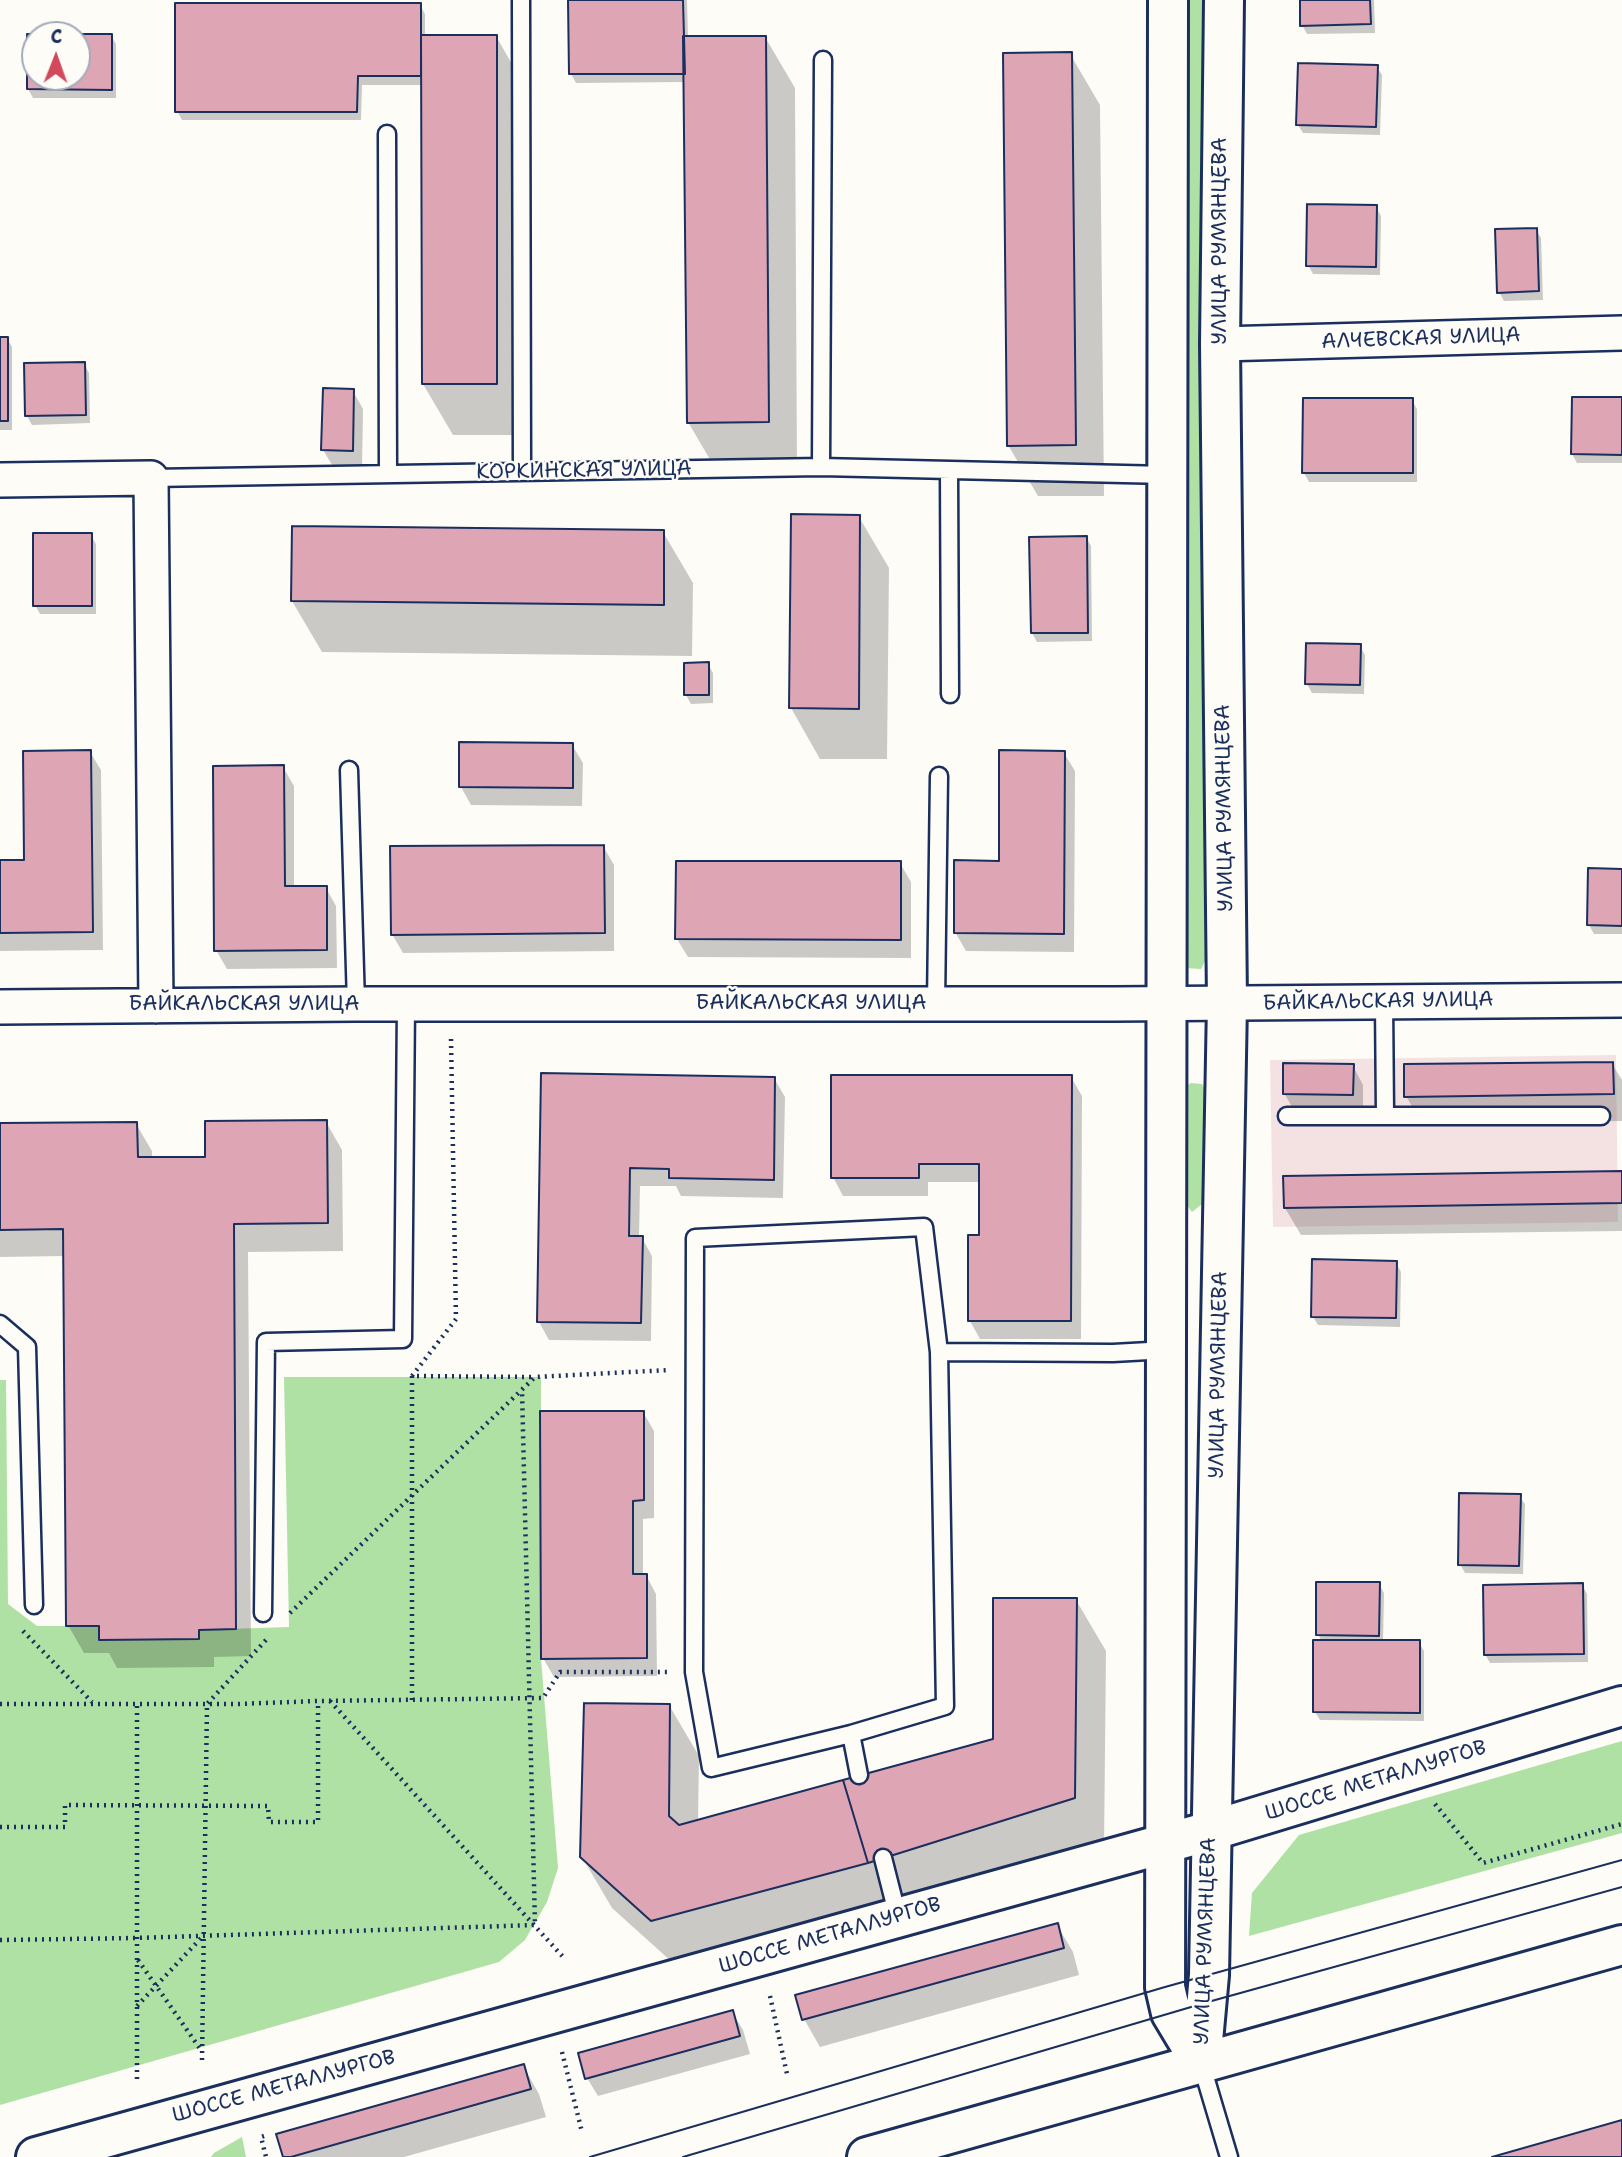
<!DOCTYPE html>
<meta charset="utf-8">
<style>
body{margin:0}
#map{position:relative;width:1622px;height:2157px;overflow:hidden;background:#fdfcf7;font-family:"Shantell Sans",sans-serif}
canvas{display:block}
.north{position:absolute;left:21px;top:21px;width:70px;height:70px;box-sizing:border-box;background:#fdfcf7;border:2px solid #a3aaba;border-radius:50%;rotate:1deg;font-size:19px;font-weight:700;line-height:28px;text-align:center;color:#1b2f5e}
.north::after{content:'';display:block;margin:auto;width:24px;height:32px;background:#d1495b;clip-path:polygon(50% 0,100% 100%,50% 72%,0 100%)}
</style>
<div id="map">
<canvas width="1622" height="2157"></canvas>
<div class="north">С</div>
</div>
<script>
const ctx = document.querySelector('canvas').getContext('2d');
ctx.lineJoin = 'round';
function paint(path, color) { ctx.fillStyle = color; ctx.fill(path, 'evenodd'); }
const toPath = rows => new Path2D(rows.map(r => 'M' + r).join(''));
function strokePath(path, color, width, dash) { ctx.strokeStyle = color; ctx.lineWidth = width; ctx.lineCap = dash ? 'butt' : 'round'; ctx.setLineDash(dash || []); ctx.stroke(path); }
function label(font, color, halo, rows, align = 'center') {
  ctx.font = font + ' "Shantell Sans",sans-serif'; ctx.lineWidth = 5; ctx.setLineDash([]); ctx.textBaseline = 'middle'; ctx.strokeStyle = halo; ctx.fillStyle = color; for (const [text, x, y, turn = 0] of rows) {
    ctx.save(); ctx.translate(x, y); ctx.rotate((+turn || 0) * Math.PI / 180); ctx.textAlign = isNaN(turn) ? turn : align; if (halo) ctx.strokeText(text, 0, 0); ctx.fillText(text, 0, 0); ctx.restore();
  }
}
paint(toPath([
 [1616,1055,1618,1222,1273,1227,1270,1060]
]), '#f4e2e3');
paint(toPath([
 [1179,0,1203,0,1207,957,1201,969,1185,968],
 [1191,1083,1202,1084,1208,1094,1202,1204,1192,1212,1184,1201,1183,1088],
 [284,1377,541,1377,541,1659,558,1868,547,1902,525,1940,499,1962,0,2105,0,1380,6,1380,8,1604,37,1626,99,1626,100,1640,198,1639,199,1630,289,1627],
 [1622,1741,1622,1833,1249,1936,1252,1893,1299,1835],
 [242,2137,246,2157,211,2157,214,2153]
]), '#aee1a3');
paint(toPath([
 [570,0,687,0,688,38,765,37,795,88,797,473,718,473,688,422,685,82,576,83,571,74],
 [1302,0,1374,0,1375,33,1307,34,1302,25],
 [420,5,425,14,425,36,496,36,525,87,525,435,453,435,423,384,423,85,362,85,361,120,182,120,177,111],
 [35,35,35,77,77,77,77,35,111,35,116,44,116,98,33,98,28,89],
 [1070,54,1100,105,1104,496,1038,496,1008,445],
 [1377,67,1382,75,1380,135,1303,133,1298,125],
 [1376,207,1381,216,1380,275,1313,274,1308,265],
 [1536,230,1541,238,1543,300,1504,301,1499,292],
 [0,338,7,338,12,347,12,430,0,430],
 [84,364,89,373,90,423,32,425,27,416],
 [353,391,363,409,362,469,334,468,323,450],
 [1622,399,1622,463,1577,463,1572,454],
 [1412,400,1417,409,1417,482,1309,482,1304,473],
 [859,517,889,568,887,759,820,759,791,708],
 [663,532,693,583,692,656,322,652,292,601],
 [91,535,96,544,96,614,40,614,35,605],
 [1086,537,1091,546,1092,641,1037,642,1032,633],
 [1360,646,1365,655,1364,694,1312,693,1307,684],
 [708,664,713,673,713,703,691,704,686,695],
 [572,745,583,763,582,806,471,805,461,787],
 [90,752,101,770,103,950,0,951,0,862,25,861],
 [1064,753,1075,771,1074,952,966,951,955,932,1001,862],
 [283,767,294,786,294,888,326,888,336,906,337,968,227,969,216,950],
 [603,846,614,865,614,951,403,953,392,934],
 [900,863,911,882,911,958,688,957,677,939],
 [1622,871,1622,934,1594,934,1589,925],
 [1612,1064,1622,1080,1622,1121,1422,1124,1406,1096],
 [1353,1066,1363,1085,1363,1113,1295,1112,1284,1093],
 [542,1075,774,1078,785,1097,783,1198,681,1196,676,1186,640,1186,639,1238,642,1238,652,1256,651,1341,549,1340,539,1322],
 [1071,1077,1082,1096,1081,1339,980,1339,970,1321,981,1237,981,1182,928,1182,928,1196,843,1196,833,1177],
 [326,1122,342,1150,343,1251,248,1252,251,1656,214,1657,214,1667,117,1668,109,1653,84,1653,68,1625,65,1256,0,1257,0,1125,136,1124,152,1151,152,1159,207,1158],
 [1622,1174,1622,1231,1301,1235,1285,1208],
 [1396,1263,1401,1272,1400,1327,1318,1325,1313,1317],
 [643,1412,654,1431,654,1518,643,1519,643,1575,646,1575,656,1594,657,1676,554,1677,543,1658],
 [1519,1496,1525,1504,1523,1574,1465,1573,1460,1564],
 [1379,1584,1384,1593,1383,1642,1419,1642,1424,1651,1424,1721,1320,1720,1315,1712,1322,1642,1318,1634],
 [1582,1585,1587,1594,1588,1662,1490,1663,1485,1654],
 [1076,1600,1106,1651,1104,1849,682,1971,612,1908,582,1857,669,1705,699,1756,698,1821,995,1741],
 [1057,1925,1073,1952,1079,1975,820,2047,804,2019],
 [732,2012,743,2030,750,2054,598,2096,587,2078],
 [523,2066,539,2094,546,2117,404,2157,284,2157]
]), '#0003');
const building = toPath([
 [568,0,683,0,685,74,569,74,568,0],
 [1300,0,1370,0,1371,24,1300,26,1300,0],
 [175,3,421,3,421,76,358,76,357,112,175,112,175,3],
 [27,34,112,34,112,90,27,89,27,34],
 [35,35,77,35,77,77,35,77,35,35],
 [421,35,497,35,497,384,422,384,421,35],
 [683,36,766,36,769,422,687,423,683,36],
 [1072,52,1076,445,1007,446,1003,53,1072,52],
 [1298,63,1378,65,1376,127,1296,125,1298,63],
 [1307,204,1377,205,1376,267,1306,266,1307,204],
 [1537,228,1539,291,1497,293,1495,229,1537,228],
 [0,337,8,337,8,421,0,421,0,337],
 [85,362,86,415,25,416,24,363,85,362],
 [323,388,354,389,353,451,321,450,323,388],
 [1572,397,1622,397,1622,455,1571,454,1572,397],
 [1303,398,1413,398,1413,473,1302,473,1303,398],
 [791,514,860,515,859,709,789,708,791,514],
 [292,526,664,530,664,605,291,601,292,526],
 [33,533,92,533,92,606,33,606,33,533],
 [1087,536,1088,633,1031,633,1029,537,1087,536],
 [1306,643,1361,644,1360,685,1305,684,1306,643],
 [709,662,709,695,684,695,684,663,709,662],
 [459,742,573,743,573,788,459,787,459,742],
 [91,750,93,932,0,933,0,860,24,860,23,751,91,750],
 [999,750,1065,751,1064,934,954,933,954,860,999,861,999,750],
 [284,765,285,886,327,886,327,950,214,951,213,766,284,765],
 [604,845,605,933,391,935,390,846,604,845],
 [676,861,901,861,901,940,675,939,676,861],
 [1588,868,1622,869,1622,926,1587,925,1588,868],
 [1613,1062,1614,1094,1404,1097,1404,1064,1613,1062],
 [1283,1063,1354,1064,1353,1095,1283,1094,1283,1063],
 [541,1073,775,1077,774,1180,669,1178,669,1169,630,1168,629,1236,643,1236,641,1323,537,1322,541,1073],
 [831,1075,1072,1075,1071,1321,968,1321,968,1235,979,1235,979,1164,919,1164,919,1178,831,1178,831,1075],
 [327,1120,328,1223,234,1224,236,1629,199,1630,199,1639,99,1640,99,1626,66,1626,63,1229,0,1230,0,1123,137,1122,138,1157,205,1157,205,1121,327,1120],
 [1622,1171,1622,1203,1284,1208,1283,1176,1622,1171],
 [1312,1259,1397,1261,1396,1318,1311,1317,1312,1259],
 [540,1411,644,1411,644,1500,633,1501,633,1574,647,1574,647,1658,541,1659,540,1411],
 [1459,1493,1521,1494,1519,1566,1458,1565,1459,1493],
 [1316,1582,1380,1582,1379,1636,1316,1635,1316,1582],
 [1583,1583,1584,1654,1484,1655,1483,1585,1583,1583],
 [993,1598,1077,1598,1075,1798,868,1863,843,1780,993,1739,993,1598],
 [1313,1640,1420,1640,1420,1713,1313,1712,1313,1640],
 [584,1703,670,1704,669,1816,679,1825,843,1780,868,1863,651,1921,580,1857,584,1703],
 [1058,1923,1064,1948,802,2020,795,1995,1058,1923],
 [733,2010,740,2036,585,2079,578,2053,733,2010],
 [524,2064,531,2089,291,2157,283,2157,276,2134,524,2064],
 [1622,2120,1622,2157,1492,2157,1622,2120]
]);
paint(building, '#dea5b5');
strokePath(building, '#1b2f5e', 2);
const service = toPath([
 [521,0,522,472],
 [387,134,388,474],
 [821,467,823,60],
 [949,470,950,694],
 [151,478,821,467,1167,475],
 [349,770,356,1004],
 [1384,1001,1385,1115],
 [936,1004,939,776],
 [1287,1116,1601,1116],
 [0,1324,27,1347,34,1605],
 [939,1352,924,1227,695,1238,694,1672,711,1768,851,1734,945,1706,939,1352,1113,1353,1167,1350],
 [263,1613,266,1342,403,1339,406,1004],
 [851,1734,859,1775],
 [883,1858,898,1917],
 [1201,2063,1229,2157]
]);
const minor = toPath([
 [1220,344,1622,333],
 [0,480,151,478,156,1006],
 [0,1007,356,1004,1115,1004,1622,1000]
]);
const tertiary = toPath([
 [36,2157,1210,1831,1622,1706]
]);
const secondary = toPath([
 [1168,0,1165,1987,1171,2013,1201,2063],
 [1201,2063,1209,1975,1227,1003,1220,344,1224,0],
 [867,2157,1622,1945]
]);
strokePath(service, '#1b2f5e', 21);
strokePath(minor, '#1b2f5e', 38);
strokePath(tertiary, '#1b2f5e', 44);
strokePath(secondary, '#1b2f5e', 44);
strokePath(toPath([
 [412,1376,456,1319,451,1039],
 [290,1613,535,1377,669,1370],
 [23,1631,92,1702],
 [412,1700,412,1376,534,1377],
 [330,1701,564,1958],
 [0,1704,237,1704,318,1701,543,1698,560,1672,668,1672],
 [1435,1804,1483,1863,1622,1824],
 [0,1827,65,1827,65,1805,268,1806,269,1822,318,1822,318,1701],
 [0,1940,136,1938,535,1925,522,1390],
 [138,1960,201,2050],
 [770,1996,787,2074],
 [137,2006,203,1936],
 [562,2052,582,2132],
 [202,2060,207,1704,266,1640],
 [137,2079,137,1704],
 [264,2136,261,2137,266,2157]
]), '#1b2f5e', 4.5, [2, 5]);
strokePath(service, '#fdfcf7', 16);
strokePath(minor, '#fdfcf7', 33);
strokePath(tertiary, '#fdfcf7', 38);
strokePath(secondary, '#fdfcf7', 38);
strokePath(toPath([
 [590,2157,1165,1987,1622,1860],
 [683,2157,1208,2002,1622,1887]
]), '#1b2f5e', 2);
label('21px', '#1b2f5e', '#fdfcf7', [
 ["УЛИЦА РУМЯНЦЕВА",1221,241,-90],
 ["АЛЧЕВСКАЯ УЛИЦА",1421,339,-2],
 ["КОРКИНСКАЯ УЛИЦА",584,471,-1],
 ["УЛИЦА РУМЯНЦЕВА",1225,808,-91],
 ["БАЙКАЛЬСКАЯ УЛИЦА",1378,1002,-1],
 ["БАЙКАЛЬСКАЯ УЛИЦА",811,1004],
 ["БАЙКАЛЬСКАЯ УЛИЦА",244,1005],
 ["УЛИЦА РУМЯНЦЕВА",1219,1375,-89],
 ["ШОССЕ МЕТАЛЛУРГОВ",1376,1781,-17],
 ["ШОССЕ МЕТАЛЛУРГОВ",830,1936,-16],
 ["УЛИЦА РУМЯНЦЕВА",1206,1941,-88],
 ["ШОССЕ МЕТАЛЛУРГОВ",284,2087,-15]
]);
</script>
